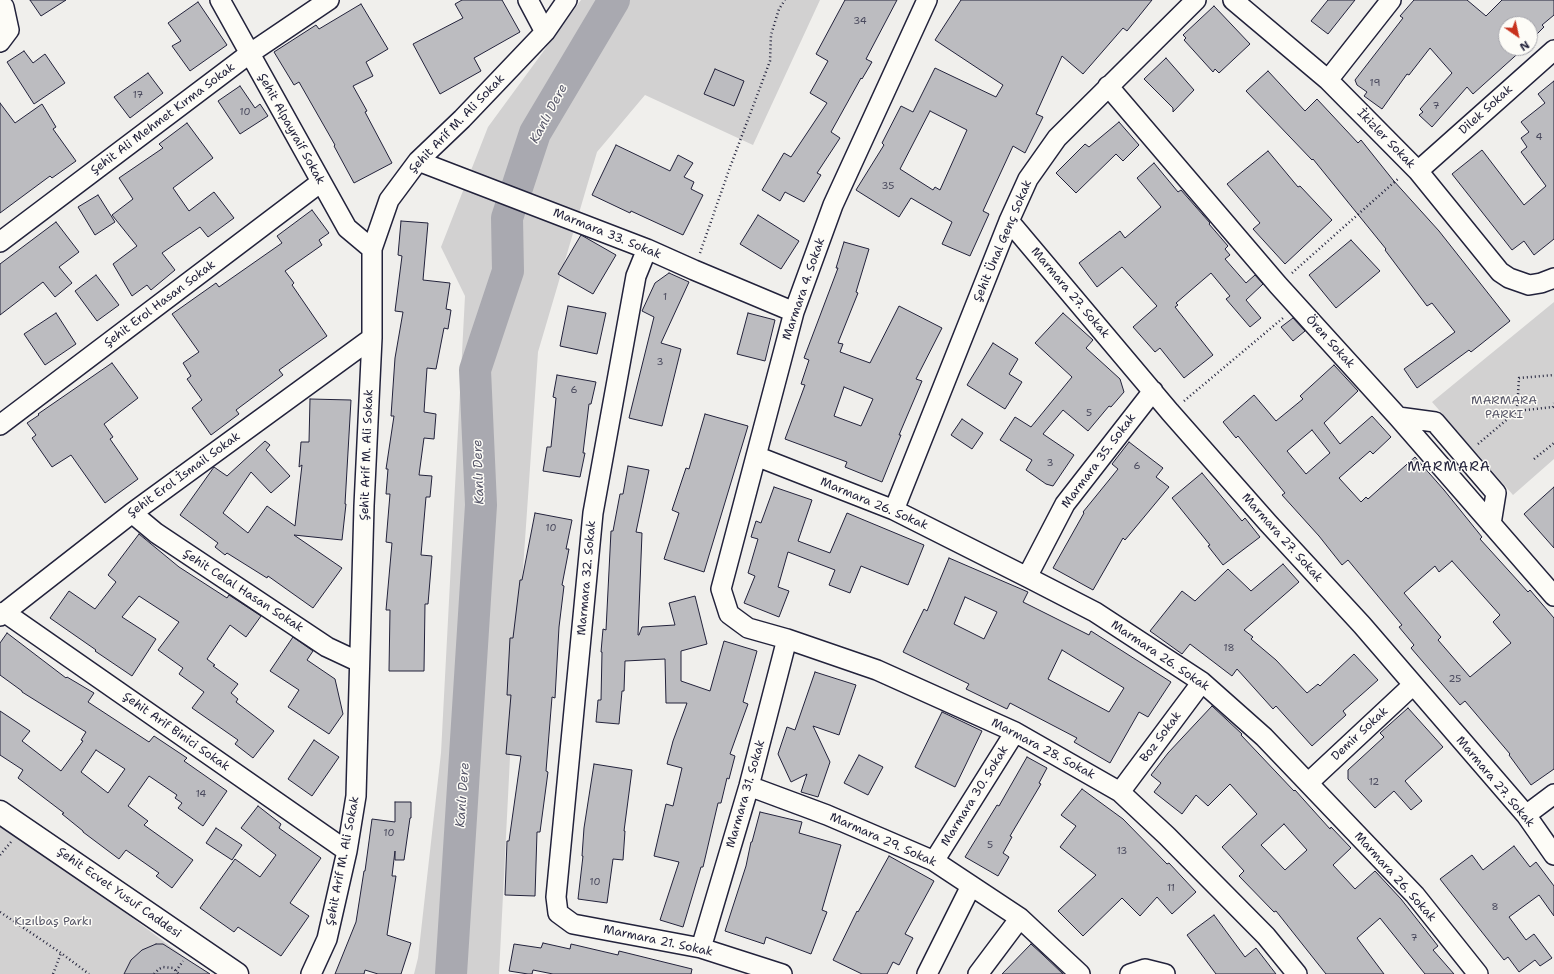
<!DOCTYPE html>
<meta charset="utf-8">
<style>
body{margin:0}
#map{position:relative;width:1554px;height:974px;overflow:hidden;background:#f0efec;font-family:"Shantell Sans",sans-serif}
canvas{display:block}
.north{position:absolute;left:1498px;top:16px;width:40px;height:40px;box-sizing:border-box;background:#fdfcf7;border:1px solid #a5a5ac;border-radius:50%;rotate:146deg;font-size:11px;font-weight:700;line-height:16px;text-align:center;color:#22223b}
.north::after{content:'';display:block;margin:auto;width:14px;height:18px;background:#c8321e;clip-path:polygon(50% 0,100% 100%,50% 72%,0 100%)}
</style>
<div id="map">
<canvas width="1554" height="974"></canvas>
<div class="north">N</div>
</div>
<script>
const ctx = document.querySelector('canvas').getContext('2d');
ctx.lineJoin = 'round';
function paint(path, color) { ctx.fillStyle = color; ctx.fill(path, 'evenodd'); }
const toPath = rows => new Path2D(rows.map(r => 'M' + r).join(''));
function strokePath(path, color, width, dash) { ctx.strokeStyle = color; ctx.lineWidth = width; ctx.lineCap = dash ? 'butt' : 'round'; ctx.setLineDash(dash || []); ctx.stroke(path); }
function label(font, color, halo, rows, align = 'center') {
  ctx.font = font + ' "Shantell Sans",sans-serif'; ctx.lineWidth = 3; ctx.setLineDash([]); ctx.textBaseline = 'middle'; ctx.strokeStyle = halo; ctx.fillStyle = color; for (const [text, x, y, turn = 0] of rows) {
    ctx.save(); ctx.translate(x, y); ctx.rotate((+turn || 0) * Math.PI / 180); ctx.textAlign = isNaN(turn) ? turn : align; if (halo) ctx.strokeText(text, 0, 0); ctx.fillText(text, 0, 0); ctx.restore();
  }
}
paint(toPath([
 [581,0,820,0,753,145,645,95,597,152,538,352,510,757,499,974,414,974,418,958,441,753,465,296,441,247,488,127],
 [1554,302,1554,459,1513,495,1432,402],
 [0,824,66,868,207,974,0,974]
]), '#d2d1d1');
strokePath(toPath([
 [451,974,481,505,475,370,508,271,507,218,535,133,614,0]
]), '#a9a9b0', 32);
const building = toPath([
 [30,0,66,0,41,16,30,0],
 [462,0,502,0,520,32,474,58,481,71,440,94,413,44,463,18,455,4,462,0],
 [845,0,897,0,866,59,872,62,862,79,861,78,831,132,840,138,817,173,821,175,804,202,785,192,780,201,762,190,784,153,791,157,827,103,810,93,828,61,816,54,845,0],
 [961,0,1152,0,1127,31,1123,28,1083,74,1062,56,1036,114,1043,117,1025,153,1013,146,983,211,989,214,970,256,942,244,952,222,911,198,899,217,856,190,884,145,882,143,901,106,913,112,935,68,996,97,1003,85,935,40,961,0],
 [930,111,967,130,940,190,935,187,933,190,900,169,930,111],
 [1328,0,1355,0,1328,34,1311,21,1328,0],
 [1414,0,1467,0,1486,16,1502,0,1554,0,1554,15,1542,25,1544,27,1530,41,1530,24,1506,24,1506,48,1524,48,1473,94,1467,87,1432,127,1419,115,1423,112,1420,109,1452,73,1430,48,1409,75,1407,74,1382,109,1364,96,1367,92,1357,85,1355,80,1403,18,1400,16,1414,0],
 [198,2,227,45,190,71,172,46,181,41,168,23,198,2],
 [361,4,388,49,366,62,373,76,353,86,367,111,365,112,392,163,354,183,334,146,335,145,299,82,294,85,274,52,316,25,319,29,361,4],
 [1214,6,1250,44,1219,73,1215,69,1213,72,1184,40,1186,38,1183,35,1214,6],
 [24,51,33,63,45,54,65,83,34,104,7,62,24,51],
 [1166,58,1194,90,1173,112,1173,108,1144,79,1166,58],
 [715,69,744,81,734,106,704,94,715,69],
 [1268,71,1305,111,1317,99,1358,143,1361,140,1393,180,1439,231,1510,321,1471,352,1469,350,1417,388,1404,369,1455,332,1432,303,1427,306,1385,250,1386,249,1313,159,1312,160,1246,91,1268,71],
 [148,73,163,93,130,118,114,97,148,73],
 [1554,81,1554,239,1534,255,1524,241,1512,250,1452,174,1482,150,1524,205,1546,186,1521,152,1527,147,1521,138,1529,132,1521,122,1545,103,1538,94,1554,81],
 [240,86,255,108,260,104,268,116,240,134,218,101,240,86],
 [0,103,15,123,42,104,56,127,53,129,76,161,52,178,50,176,0,213,0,103],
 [1119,122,1139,145,1123,161,1116,154,1076,193,1056,173,1085,144,1089,147,1119,122],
 [187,123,213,158,173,188,189,211,214,192,234,218,208,237,200,227,162,253,175,270,151,290,147,285,132,296,113,264,137,246,112,215,133,199,119,178,163,148,159,144,187,123],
 [616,145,668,170,670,171,678,155,693,163,684,177,694,182,691,189,703,195,683,235,631,211,630,213,592,195,616,145],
 [1268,151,1298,187,1300,186,1332,220,1285,264,1253,229,1260,223,1227,184,1268,151],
 [1154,163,1178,192,1181,190,1210,223,1209,224,1228,246,1225,249,1230,255,1225,259,1246,283,1255,275,1263,284,1246,300,1261,318,1250,327,1226,299,1230,296,1211,273,1176,303,1178,305,1175,307,1213,355,1184,378,1160,348,1155,352,1133,327,1157,306,1122,267,1097,287,1079,263,1120,231,1125,238,1161,207,1137,178,1154,163],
 [98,195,115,222,95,235,78,207,98,195],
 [312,210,329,233,319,240,322,245,285,271,294,283,292,285,327,336,279,370,283,375,236,410,239,414,211,435,192,408,202,400,187,379,191,376,183,363,199,352,172,314,216,283,219,287,282,243,277,236,312,210],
 [758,215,799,241,781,269,740,244,758,215],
 [401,221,428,223,423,280,450,283,446,309,451,310,448,329,444,328,436,369,427,368,424,412,436,414,434,439,424,438,419,475,432,476,430,497,426,497,421,555,432,556,428,604,425,604,424,671,389,671,390,610,386,610,392,543,386,542,390,494,386,494,388,469,386,469,394,416,391,416,395,358,403,312,395,311,402,256,398,255,401,221],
 [56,222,79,252,59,267,72,283,55,297,43,282,0,315,0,264,56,222],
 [581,235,616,255,593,294,558,274,581,235],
 [1351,240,1380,271,1336,308,1309,275,1351,240],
 [844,242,869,249,856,292,858,293,838,343,843,344,840,352,870,363,899,306,942,328,916,379,922,381,899,435,901,435,882,482,845,467,847,462,785,439,805,385,801,384,809,360,804,358,838,268,836,268,844,242],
 [844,387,873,399,861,426,834,416,844,387],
 [669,273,689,282,661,343,681,349,662,426,629,418,654,317,642,311,655,283,669,273],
 [96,275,119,305,97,321,75,291,96,275],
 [568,306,606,313,597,354,560,346,568,306],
 [56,313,76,344,45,365,24,334,56,313],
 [748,313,775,320,765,361,737,354,748,313],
 [1063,313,1093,340,1086,348,1120,379,1124,392,1111,407,1109,406,1088,431,1063,410,1043,434,1074,455,1053,486,1046,484,1026,470,1032,460,1000,440,1015,417,1031,427,1072,377,1035,343,1063,313],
 [1293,318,1305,331,1293,341,1281,327,1293,318],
 [993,343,1018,359,1009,374,1022,382,1005,409,967,385,993,343],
 [112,363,138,398,104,424,113,437,110,439,138,479,105,503,71,455,52,467,32,438,36,435,27,423,39,415,38,414,112,363],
 [1334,365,1358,391,1324,423,1340,444,1372,416,1391,437,1373,454,1370,451,1339,478,1361,502,1366,497,1368,499,1415,457,1444,490,1482,537,1480,539,1528,592,1530,590,1554,618,1554,769,1531,785,1509,755,1510,754,1465,701,1460,705,1411,648,1414,645,1399,627,1402,625,1348,560,1342,565,1319,536,1282,495,1285,493,1238,436,1236,438,1223,422,1254,395,1276,421,1303,399,1300,396,1334,365],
 [1312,430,1330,453,1306,474,1287,451,1312,430],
 [1452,561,1500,615,1493,622,1511,643,1470,677,1438,640,1441,637,1404,593,1435,566,1439,572,1452,561],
 [557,375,596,382,591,404,589,404,583,453,585,453,580,477,543,471,547,447,551,447,556,398,553,397,557,375],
 [310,399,351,400,345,504,346,504,342,540,294,535,342,568,313,608,268,576,267,578,227,553,225,555,215,547,218,543,180,515,214,467,227,476,265,441,270,445,266,450,290,476,271,493,251,472,223,513,248,533,267,506,295,526,302,465,299,467,301,442,309,442,310,399],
 [705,414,748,426,704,572,664,559,679,513,672,510,686,468,689,469,705,414],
 [962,419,983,433,972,449,951,435,962,419],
 [1129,442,1163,468,1156,477,1169,487,1125,540,1123,538,1093,590,1053,568,1084,513,1083,512,1118,469,1112,464,1129,442],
 [628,466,649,470,636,532,642,533,638,635,639,635,642,627,675,625,669,603,695,596,707,644,681,651,681,681,710,691,724,641,757,651,743,702,748,704,730,754,735,756,729,779,727,778,721,803,718,803,703,867,701,867,683,927,660,920,679,862,654,856,666,804,673,806,682,768,667,764,673,741,687,703,666,703,665,659,625,661,624,691,622,691,619,724,596,722,598,700,601,700,602,652,601,652,603,629,606,630,611,531,613,531,620,494,623,494,628,466],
 [1202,473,1242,521,1245,518,1260,537,1223,565,1208,546,1210,545,1172,498,1202,473],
 [774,487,812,500,798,541,830,553,847,513,924,545,908,585,861,566,850,593,829,585,835,570,788,552,778,587,789,591,779,617,744,603,755,576,748,573,758,539,751,537,756,521,761,523,774,487],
 [1554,487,1554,548,1524,514,1554,487],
 [535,513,572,520,566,549,569,549,562,585,564,586,559,627,555,698,552,697,546,771,548,772,540,832,537,832,535,896,505,895,507,841,509,841,521,756,506,754,511,695,507,695,510,638,513,638,520,580,522,580,535,513],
 [139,534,179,567,227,598,229,595,261,616,246,637,230,625,207,659,215,665,213,666,238,684,231,693,238,699,236,702,274,731,253,758,235,744,238,740,192,708,204,692,179,674,183,668,158,650,179,622,139,596,122,617,156,639,132,676,95,651,96,650,50,618,69,591,95,609,116,582,108,575,139,534],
 [949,558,1028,592,1023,602,1089,635,1091,631,1171,682,1148,717,1139,712,1110,763,1074,742,1077,738,1010,703,1007,709,966,689,969,684,903,652,924,609,927,611,949,558],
 [965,597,997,612,984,639,954,624,965,597],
 [1062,650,1124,688,1109,712,1048,679,1062,650],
 [1283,564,1299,582,1244,630,1253,637,1251,639,1276,660,1307,693,1318,684,1320,686,1354,654,1378,680,1343,711,1346,715,1312,746,1276,706,1273,709,1237,669,1232,676,1190,644,1182,654,1150,631,1182,591,1195,601,1228,569,1251,591,1283,564],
 [7,633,66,678,67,677,94,693,88,702,149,742,154,736,187,758,184,761,227,791,203,826,178,808,182,803,175,798,177,795,149,776,128,806,148,821,144,825,193,860,172,888,156,876,159,873,126,850,119,859,83,832,83,831,62,814,64,813,18,778,23,770,0,755,0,711,30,731,22,741,61,771,83,741,81,740,86,732,22,692,22,691,0,675,0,643,7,633],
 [96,750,125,769,108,793,81,772,96,750],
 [293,637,313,651,307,660,335,679,343,714,329,734,288,707,299,690,270,671,293,637],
 [815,672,856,685,839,735,813,726,830,762,818,797,801,792,807,774,791,782,778,754,787,727,795,730,815,672],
 [1212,706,1242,734,1241,735,1294,791,1295,790,1330,829,1331,827,1351,848,1333,865,1355,889,1375,871,1401,899,1438,946,1433,950,1454,974,1425,974,1380,918,1357,938,1384,974,1326,974,1276,911,1274,912,1239,876,1244,871,1222,847,1257,814,1230,784,1208,806,1196,795,1182,814,1154,792,1161,783,1151,775,1168,753,1212,706],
 [1284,824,1307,850,1285,870,1261,845,1284,824],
 [1408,708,1443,747,1405,781,1422,801,1411,810,1394,791,1375,808,1348,779,1348,770,1384,737,1380,733,1408,708],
 [942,712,982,731,955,787,915,767,942,712],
 [314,740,339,757,312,796,288,779,314,740],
 [859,755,883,767,868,795,844,783,859,755],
 [1027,757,1047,768,1039,783,1041,784,1010,836,1012,837,1003,853,1009,857,998,876,965,857,997,805,999,806,1027,757],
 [594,764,632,770,624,831,625,831,623,860,613,859,607,903,578,899,583,856,582,856,584,828,594,764],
 [1082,789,1123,819,1167,864,1169,863,1196,892,1172,914,1157,897,1140,916,1122,898,1083,936,1058,911,1096,875,1060,847,1076,826,1061,815,1082,789],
 [395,802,411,802,411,818,410,818,404,860,395,860,395,851,392,876,396,876,387,935,411,943,401,974,378,974,365,970,364,974,335,974,356,922,364,871,365,871,372,819,395,822,395,802],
 [258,806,281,824,279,828,321,858,290,903,309,916,281,956,238,927,234,932,200,908,235,859,260,877,276,855,241,828,258,806],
 [760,812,802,822,799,833,841,845,822,910,827,912,811,954,766,937,764,944,725,931,746,866,751,842,752,842,760,812],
 [216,828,242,845,232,860,206,843,216,828],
 [1514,846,1530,867,1536,862,1554,886,1554,916,1539,895,1509,917,1526,940,1534,934,1552,958,1540,966,1535,960,1519,972,1508,957,1504,960,1440,879,1472,855,1483,870,1514,846],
 [889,856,934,881,905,934,913,938,899,965,893,962,887,974,862,974,833,960,857,911,858,912,889,856],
 [1214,915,1245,957,1256,948,1276,974,1216,974,1187,935,1214,915],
 [543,943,570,949,571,944,618,955,619,951,692,969,691,974,553,974,533,970,532,974,528,974,509,971,514,944,541,948,543,943],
 [156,944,163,944,210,974,124,974,131,960,142,950,156,944],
 [1031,944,1042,954,1063,974,1002,974,1031,944]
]);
paint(building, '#bcbcc0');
strokePath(building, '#22223b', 1);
const minor = toPath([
 [220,0,347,228,372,249],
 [528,0,545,32],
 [927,0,833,205,794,312,721,589,729,614,748,628,787,639,877,670,1015,732,1120,792,1167,836,1266,936,1297,974],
 [1233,0,1328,80,1418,171,1500,272,1509,278,1529,285,1541,283,1554,278],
 [0,2,4,7,9,30,0,42],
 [1328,80,1391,0],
 [1108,86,1278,285,1398,417,1554,596],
 [418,161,647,249,694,270,794,312],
 [1418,171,1554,50],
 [1009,221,1170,412,1268,523,1362,625,1526,815,1554,855],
 [0,242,249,54,329,0],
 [647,249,636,276,593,513,556,897,558,913,573,924,701,948,782,974],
 [1398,417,1435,422,1496,493,1491,524],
 [0,425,321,182],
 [756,456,894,510,1027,577,1095,612,1202,682,1264,737,1415,895,1478,974],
 [894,510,1009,221,1028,179,1057,138,1196,0],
 [132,513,156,533,327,647,359,662],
 [1027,577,1065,504,1153,391],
 [4,612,347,851],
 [0,616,132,513,372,338],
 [1308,783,1413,685],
 [749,786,827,815,934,861,1020,918,1080,974],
 [1120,792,1202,682],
 [1526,815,1554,794],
 [934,861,1015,732],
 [701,948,749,786,787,639],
 [311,974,327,939,347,851,356,796,364,506,372,338,372,249,389,200,418,161,462,119,545,32,567,0],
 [927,974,971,886],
 [978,974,1020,918],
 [1130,974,1145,969,1165,974]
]);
const major = toPath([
 [0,812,237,974]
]);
strokePath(minor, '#22223b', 22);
strokePath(major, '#22223b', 25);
strokePath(toPath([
 [700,253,729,170,770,61,771,35,779,9,785,0],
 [1292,273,1399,178],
 [1184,401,1283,318],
 [1517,411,1553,407,1554,403],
 [1478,444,1517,411,1519,378,1554,375],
 [1534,459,1554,443],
 [0,855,11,842],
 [0,912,61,953,89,974],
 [176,971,183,961],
 [53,974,61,953],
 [154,974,159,969,163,967,173,968,179,974]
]), '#22223b', 2.5, [1, 3]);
strokePath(minor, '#fdfcf7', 19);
strokePath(major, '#fdfcf7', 22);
label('10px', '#48485c', null, [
 ["34",860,21],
 ["19",1375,83],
 ["17",138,95],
 ["7",1436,106],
 ["10",245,112],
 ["4",1539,137],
 ["35",888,186],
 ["1",665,297],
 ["3",660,362],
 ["6",574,390],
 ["5",1089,413],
 ["3",1050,463],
 ["6",1137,466],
 ["10",551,528],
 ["18",1229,648],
 ["25",1455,679],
 ["12",1374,782],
 ["14",201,794],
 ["10",389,833],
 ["5",990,845],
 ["13",1122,851],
 ["10",595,882],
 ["11",1171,888],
 ["8",1495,907],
 ["7",1414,938]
]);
label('12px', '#22223b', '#fdfcf7', [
 ["Dilek Sokak",1486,110,-42],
 ["Şehit Ali Mehmet Kırma Sokak",163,119,-37],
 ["Şehit Arif M. Ali Sokak",457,124,-46],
 ["Şehit Alpayraif Sokak",291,129,61],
 ["İkizler Sokak",1386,139,46],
 ["Marmara 33. Sokak",607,234,22],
 ["Şehit Ünal Genç Sokak",1003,241,-67],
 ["Marmara 4. Sokak",804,289,-71],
 ["Marmara 27. Sokak",1070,293,50],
 ["Şehit Erol Hasan Sokak",160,304,-37],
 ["Ören Sokak",1330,342,48],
 ["Şehit Arif M. Ali Sokak",367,455,-88],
 ["Marmara 35. Sokak",1099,461,-53],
 ["Şehit Erol İsmail Sokak",184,475,-36],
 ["Marmara 26. Sokak",874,504,23],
 ["Marmara 27. Sokak",1282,538,48],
 ["Marmara 32. Sokak",587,578,-85],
 ["Şehit Celal Hasan Sokak",243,591,33],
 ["Marmara 26. Sokak",1160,656,34],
 ["Şehit Arif Binici Sokak",176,732,35],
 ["Demir Sokak",1360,734,-43],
 ["Boz Sokak",1161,737,-53],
 ["Marmara 28. Sokak",1043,749,28],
 ["Marmara 27. Sokak",1495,782,50],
 ["Marmara 31. Sokak",746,794,-74],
 ["Marmara 30. Sokak",975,796,-58],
 ["Marmara 29. Sokak",883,840,24],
 ["Şehit Arif M. Ali Sokak",343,861,-79],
 ["Marmara 26. Sokak",1395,877,48],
 ["Şehit Ecvet Yusuf Caddesi",119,893,35],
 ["Marmara 21. Sokak",658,941,12]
]);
label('12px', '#575768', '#fdfcf7', [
 ["MARMARA",1504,401],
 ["PARKI",1504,415],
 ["Kızılbaş Parkı",53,922]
]);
label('italic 13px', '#58586a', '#fdfcf7', [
 ["Kanlı Dere",549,114,-62],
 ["Kanlı Dere",479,472,-92],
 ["Kanlı Dere",463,795,-86]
]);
ctx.letterSpacing = '1px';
label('14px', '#22223b', '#fdfcf7', [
 ["MARMARA",1449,467]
]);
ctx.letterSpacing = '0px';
</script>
